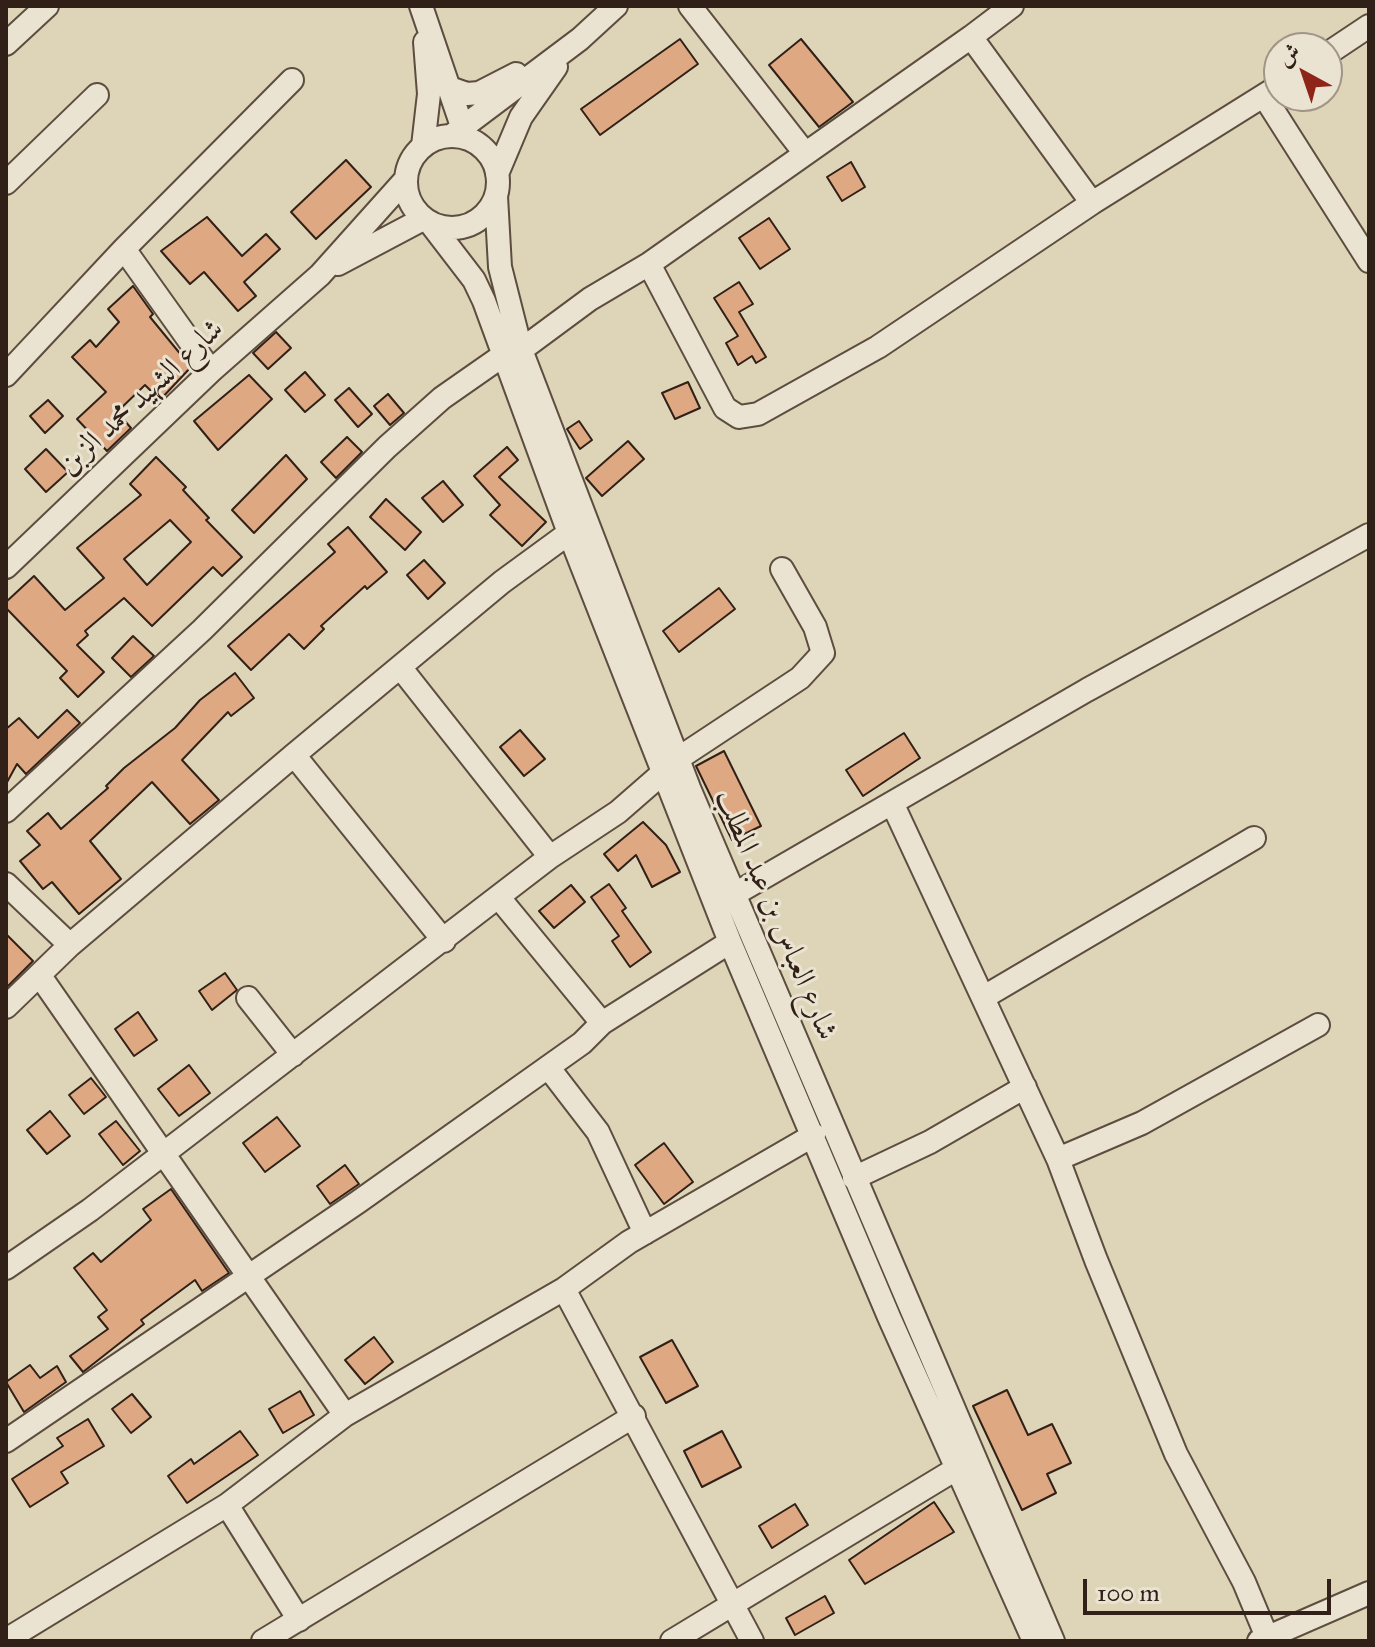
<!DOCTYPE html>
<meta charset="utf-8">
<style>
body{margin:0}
#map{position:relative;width:1375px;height:1647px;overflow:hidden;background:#ded4b8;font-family:"IM FELL Great Primer",Amiri,serif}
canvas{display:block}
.frame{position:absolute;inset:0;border:8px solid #312017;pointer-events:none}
.north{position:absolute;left:1263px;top:32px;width:80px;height:80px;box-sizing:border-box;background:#eae3d1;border:2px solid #a09587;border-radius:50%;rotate:320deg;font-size:22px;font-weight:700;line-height:32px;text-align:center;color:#312017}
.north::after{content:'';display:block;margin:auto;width:28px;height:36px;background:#8f2418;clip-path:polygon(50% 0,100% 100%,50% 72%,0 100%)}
.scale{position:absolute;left:1083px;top:1579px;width:248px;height:36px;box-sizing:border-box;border:4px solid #312017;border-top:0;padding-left:10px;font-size:24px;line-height:28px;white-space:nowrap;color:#312017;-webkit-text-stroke:6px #eae3d1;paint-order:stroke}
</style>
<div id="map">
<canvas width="1375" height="1647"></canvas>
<div class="frame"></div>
<div class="north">ش</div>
<div class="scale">100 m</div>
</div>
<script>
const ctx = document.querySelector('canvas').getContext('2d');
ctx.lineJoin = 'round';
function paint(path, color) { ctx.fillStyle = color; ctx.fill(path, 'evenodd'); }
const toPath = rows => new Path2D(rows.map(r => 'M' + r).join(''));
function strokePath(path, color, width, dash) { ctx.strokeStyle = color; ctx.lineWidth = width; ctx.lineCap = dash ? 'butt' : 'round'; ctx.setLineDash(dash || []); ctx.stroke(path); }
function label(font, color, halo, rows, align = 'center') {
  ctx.font = font + ' "IM FELL Great Primer",Amiri,serif'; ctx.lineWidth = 6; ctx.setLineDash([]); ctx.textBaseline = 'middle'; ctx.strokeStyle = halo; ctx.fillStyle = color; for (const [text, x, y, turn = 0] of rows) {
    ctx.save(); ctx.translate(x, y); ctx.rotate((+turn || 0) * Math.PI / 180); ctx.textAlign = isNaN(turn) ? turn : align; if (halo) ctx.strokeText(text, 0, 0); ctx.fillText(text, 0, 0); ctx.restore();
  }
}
const building = toPath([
 [680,39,698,64,600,135,581,109,680,39],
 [801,39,853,102,819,127,769,65,801,39],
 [346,160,371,187,316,239,291,212,346,160],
 [851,162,865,187,842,201,827,177,851,162],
 [207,217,242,256,266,234,280,249,244,282,256,296,238,311,204,272,190,284,161,251,207,217],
 [769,218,790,249,760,269,739,238,769,218],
 [739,282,753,304,739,312,766,357,756,363,752,356,738,365,726,343,738,336,714,298,739,282],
 [133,286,153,314,150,317,191,367,160,400,145,385,117,412,131,428,107,451,77,419,106,392,72,357,90,340,96,347,119,322,108,309,133,286],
 [276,332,291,348,268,369,253,353,276,332],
 [305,372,325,395,305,412,285,390,305,372],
 [249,375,272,399,218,450,194,421,249,375],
 [688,382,700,408,675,419,662,393,688,382],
 [349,388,372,414,358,427,335,400,349,388],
 [388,394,404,413,390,425,374,406,388,394],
 [48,400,63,416,45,433,30,416,48,400],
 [579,421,592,440,580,449,567,429,579,421],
 [347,437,362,452,336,478,321,462,347,437],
 [628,441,644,459,602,496,586,478,628,441],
 [507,447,518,460,499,477,546,522,522,546,490,515,500,505,474,476,507,447],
 [46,449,68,472,46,492,25,469,46,449],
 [286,455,307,479,254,533,232,510,286,455],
 [156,457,186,487,183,490,209,518,206,520,242,557,222,576,213,567,152,626,124,598,85,631,88,635,77,645,104,672,78,697,60,678,67,671,6,608,6,602,34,576,65,610,104,578,77,548,141,495,130,484,156,457],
 [170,520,191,542,147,585,124,559,170,520],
 [443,481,463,505,443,522,422,498,443,481],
 [386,499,421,532,405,550,370,517,386,499],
 [348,527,387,572,367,589,365,586,321,626,324,629,304,649,289,634,251,670,228,646,335,552,328,544,348,527],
 [424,560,445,583,428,599,407,575,424,560],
 [719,588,735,609,679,652,663,631,719,588],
 [133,636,154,656,131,677,112,658,133,636],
 [235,673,254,698,231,716,228,712,182,760,219,800,190,824,152,782,90,841,121,879,79,914,52,882,43,889,20,861,40,845,27,831,48,813,61,829,108,788,106,786,124,768,175,728,200,700,235,673],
 [67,710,80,723,26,774,17,764,6,784,6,729,19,718,38,738,67,710],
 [520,730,545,759,524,776,500,747,520,730],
 [904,733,920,758,863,796,846,770,904,733],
 [724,751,761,826,732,840,696,766,724,751],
 [643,822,666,845,680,872,652,887,636,855,618,871,604,854,643,822],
 [609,884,626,908,622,911,651,952,630,967,612,941,619,936,591,897,609,884],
 [571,885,585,902,554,928,539,911,571,885],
 [6,934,33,961,6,988,6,934],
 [225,973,237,990,212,1010,199,991,225,973],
 [138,1012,157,1040,134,1056,115,1029,138,1012],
 [189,1065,210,1093,179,1116,158,1089,189,1065],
 [91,1078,106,1097,84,1114,69,1095,91,1078],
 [50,1111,70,1136,47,1154,27,1130,50,1111],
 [277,1117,300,1146,265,1172,243,1143,277,1117],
 [116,1121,140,1151,123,1165,99,1134,116,1121],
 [664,1143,693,1182,664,1204,635,1165,664,1143],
 [345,1165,359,1184,330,1204,317,1186,345,1165],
 [171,1189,229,1273,202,1291,195,1280,141,1320,144,1324,83,1372,70,1356,108,1329,98,1317,107,1310,74,1268,93,1253,101,1262,151,1220,143,1209,171,1189],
 [374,1337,393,1362,365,1384,345,1360,374,1337],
 [672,1340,698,1386,666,1403,640,1357,672,1340],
 [30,1365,40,1378,57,1366,66,1382,24,1412,6,1382,30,1365],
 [1007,1390,1028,1435,1052,1424,1071,1463,1047,1474,1056,1493,1022,1510,973,1406,1007,1390],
 [300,1391,314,1415,283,1433,269,1409,300,1391],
 [132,1394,151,1417,131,1433,112,1409,132,1394],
 [88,1419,104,1446,61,1472,68,1483,30,1507,12,1479,63,1446,57,1438,88,1419],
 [240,1431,258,1455,187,1503,168,1476,191,1459,194,1464,240,1431],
 [722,1431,741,1467,702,1487,684,1451,722,1431],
 [934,1502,954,1532,865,1584,849,1560,934,1502],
 [795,1504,808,1525,772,1548,759,1526,795,1504],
 [825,1596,834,1613,795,1635,786,1618,825,1596]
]);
paint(building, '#dea882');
strokePath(building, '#312017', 2);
const minor = toPath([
 [421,6,466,138],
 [690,6,804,152],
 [971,37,1012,6],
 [6,44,47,6],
 [1327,54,1369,26],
 [450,88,467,94,479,93,516,74],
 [1264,96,1369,261],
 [451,136,580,39,616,6],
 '406 182a46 46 0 1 1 92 0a46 46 0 1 1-92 0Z',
 [423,146,429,94,425,42],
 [497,174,521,117,556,67],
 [6,183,97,95],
 [496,196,500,267,521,350,689,788,1053,1641],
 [431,224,474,280,484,301,569,533,730,942,889,1317,1034,1641],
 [124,249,211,371],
 [338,264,423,219],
 [649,264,725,408,739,417,758,414,878,347,1092,203,1279,86],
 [521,350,590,299,649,264,971,37,1092,203],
 [6,375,124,249,292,80],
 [6,567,211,371,320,275,406,179],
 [400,667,550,857],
 [294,755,444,941],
 [679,758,800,678,823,653,815,627,782,569],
 [893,805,1058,1159,1096,1260,1176,1454,1244,1582,1267,1637],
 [6,811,202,630,387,447,442,398,505,354],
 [6,884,70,945],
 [733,895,1087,690,1369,535],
 [500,899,602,1023],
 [40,976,345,1415],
 [984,997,1254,838],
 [248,998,293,1055],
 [6,1007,70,945,294,755,502,582,569,533],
 [548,1067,598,1132,645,1233],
 [1058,1159,1142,1123,1318,1025],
 [854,1178,930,1142,1025,1087],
 [6,1268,90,1210,550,857,618,812,665,771],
 [564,1289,752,1641],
 [6,1441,358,1202,582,1043,602,1023,730,942],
 [227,1505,299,1620],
 [6,1640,227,1505,345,1415,564,1289,629,1242,814,1135],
 [263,1641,634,1416],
 [672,1641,956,1469],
 [1259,1641,1369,1593]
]);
strokePath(minor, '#5c4d3f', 26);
strokePath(minor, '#eae3d1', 22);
label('30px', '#312017', '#eae3d1', [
 ["شارع الشهيد محمد الزبن",142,398,-43],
 ["شارع العباس بن عبد المطلب",775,915,67]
]);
</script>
